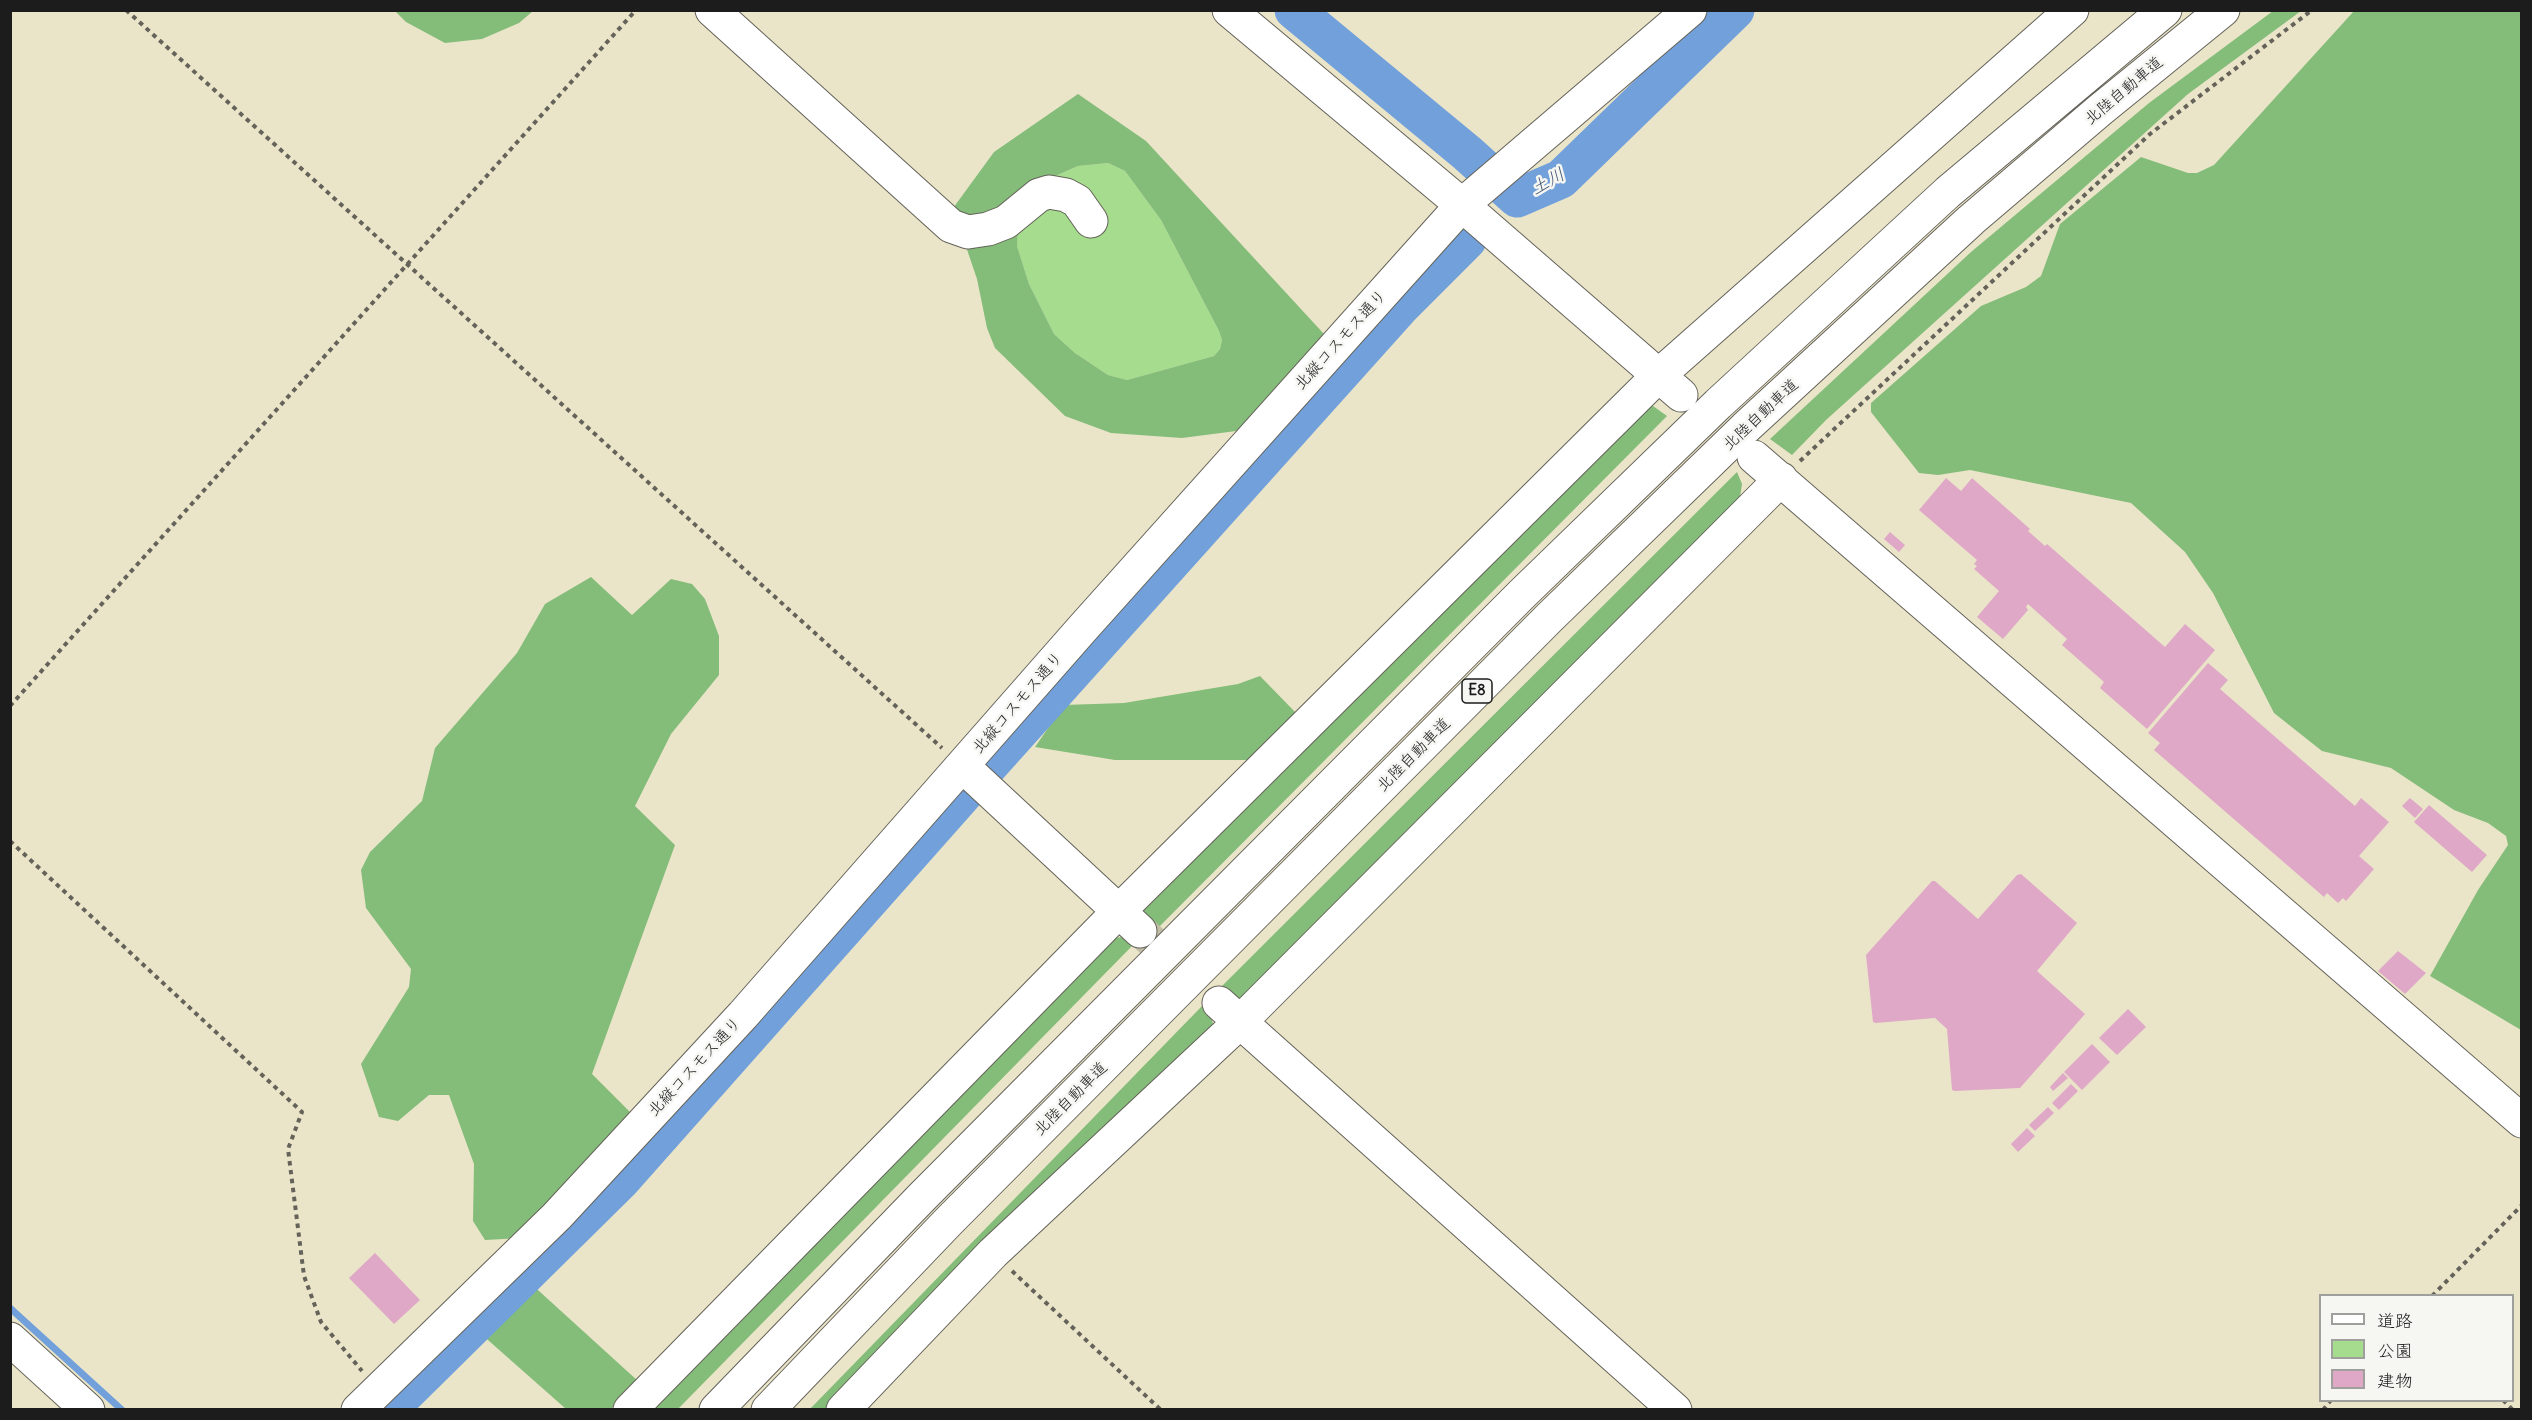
<!DOCTYPE html>
<meta charset="utf-8">
<style>
body{margin:0}
#map{position:relative;width:2532px;height:1420px;overflow:hidden;background:#eae5c9;font-family:Delius,"Klee One",sans-serif}
canvas{display:block}
.frame{position:absolute;inset:0;border:12px solid #1c1c1c;pointer-events:none}
.legend{position:absolute;left:2319px;top:1294px;width:195px;height:108px;box-sizing:border-box;background:#f6f6f2;border:2px solid #9f9f9c;margin:0;padding:8px 10px;list-style:none;font-size:18px;color:#1c1c1c}
.legend li{display:flex;align-items:center;gap:12px;height:30px}
.legend b{width:30px;border:2px solid #9f9f9c}
</style>
<div id="map">
<canvas width="2532" height="1420"></canvas>
<div class="frame"></div>
<ul class="legend">
<li><b style="height:8px;background:#fff"></b>道路</li>
<li><b style="height:16px;background:#a5dc8e"></b>公園</li>
<li><b style="height:16px;background:#dfa8c7"></b>建物</li>
</ul>
</div>
<script>
const ctx = document.querySelector('canvas').getContext('2d');
ctx.lineJoin = 'round';
function paint(path, color) { ctx.fillStyle = color; ctx.fill(path, 'evenodd'); }
const toPath = rows => new Path2D(rows.map(r => 'M' + r).join(''));
function strokePath(path, color, width, dash) { ctx.strokeStyle = color; ctx.lineWidth = width; ctx.lineCap = dash ? 'butt' : 'round'; ctx.setLineDash(dash || []); ctx.stroke(path); }
function label(font, color, halo, rows, align = 'center') {
  ctx.font = font + ' Delius,"Klee One",sans-serif'; ctx.lineWidth = 5; ctx.setLineDash([]); ctx.textBaseline = 'middle'; ctx.strokeStyle = halo; ctx.fillStyle = color; for (const [text, x, y, turn = 0] of rows) {
    ctx.save(); ctx.translate(x, y); ctx.rotate((+turn || 0) * Math.PI / 180); ctx.textAlign = isNaN(turn) ? turn : align; if (halo) ctx.strokeText(text, 0, 0); ctx.fillText(text, 0, 0); ctx.restore();
  }
}
paint(toPath([
 [1108,163,1125,171,1161,220,1219,331,1222,340,1220,349,1214,356,1127,380,1108,375,1075,353,1054,334,1029,284,1017,246,1017,217,1053,177,1078,166]
]), '#a5dc8e');
paint(toPath([
 [395,11,533,11,519,23,482,39,445,43,406,22],
 [2273,11,2301,11,2188,94,1826,420,1792,455,1770,439,1971,252,2149,103],
 [2354,11,2521,11,2521,1030,2430,976,2478,890,2508,845,2506,836,2488,823,2454,810,2391,768,2322,751,2274,713,2213,593,2185,552,2131,503,1970,470,1938,475,1919,473,1871,412,1871,403,1981,306,2026,287,2041,276,2060,224,2141,157,2188,173,2197,173,2214,165],
 [1078,94,1146,141,1324,334,1244,430,1182,438,1111,433,1065,416,995,348,987,328,977,279,960,229,951,211,994,152],
 [1108,163,1125,171,1161,220,1219,331,1222,340,1220,349,1214,356,1127,380,1108,375,1075,353,1054,334,1029,284,1017,246,1018,217,1053,177,1078,166],
 [1653,406,1667,416,1156,930,1142,914,1145,895,1628,413],
 [1737,472,1742,484,1738,510,1248,999,1230,999,1219,989],
 [591,577,632,615,671,579,692,584,705,599,719,636,719,675,671,734,635,806,675,845,592,1074,630,1112,522,1238,485,1240,473,1221,474,1164,449,1095,429,1095,398,1121,379,1117,361,1064,409,987,411,969,366,908,361,870,370,852,422,801,435,748,517,653,545,604],
 [1260,676,1297,714,1247,760,1115,760,1035,747,1064,705,1124,703,1238,684],
 [1122,937,1132,946,678,1409,645,1410,1100,940],
 [1202,1006,1211,1017,1214,1027,850,1409,809,1410],
 [528,1281,638,1381,611,1409,566,1409,480,1333]
]), '#84bc79');
strokePath(toPath([
 [10,1308,122,1410]
]), '#72a0db', 7);
strokePath(toPath([
 [1294,10,1467,153,1517,198,1561,179,1735,10],
 [388,1410,621,1180,988,766,1401,306,1467,240]
]), '#72a0db', 39);
paint(toPath([
 [1946,478,1961,491,1972,478,2030,529,2028,531,2045,546,2047,544,2165,647,2185,624,2215,650,2147,729,2100,688,2104,682,2062,645,2067,639,2028,604,2026,607,2028,610,2003,639,1977,617,1999,591,1974,569,1977,566,1974,564,1977,560,1919,510],
 [1890,532,1905,545,1899,552,1884,539],
 [2208,663,2228,680,2220,689,2355,806,2361,798,2389,822,2359,856,2374,869,2346,901,2343,898,2338,903,2327,893,2324,897,2154,750,2160,743,2148,733],
 [2410,798,2423,809,2415,818,2402,806],
 [2429,805,2487,855,2472,872,2414,822],
 [2021,874,2077,923,2037,971,2085,1014,2020,1088,1955,1091,1952,1090,1947,1029,1935,1018,1876,1023,1873,1022,1866,955,1932,881,1935,881,1978,919,2017,875],
 [2398,951,2426,973,2405,994,2378,971],
 [2128,1009,2146,1027,2117,1055,2099,1038],
 [2092,1044,2110,1062,2082,1090,2064,1072],
 [2063,1073,2068,1078,2053,1091,2050,1087],
 [2071,1084,2078,1091,2059,1110,2052,1103],
 [2048,1107,2054,1113,2035,1131,2029,1125],
 [2027,1128,2035,1136,2018,1152,2011,1144],
 [375,1253,420,1300,394,1324,349,1278]
]), '#dfa8c7');
strokePath(toPath([
 [1143,933,1219,1003]
]), '#c1bda6', 33, [33, 16]);
const minor = toPath([
 [712,10,951,226,968,232,988,229,1006,222,1039,195,1049,192,1066,195,1077,201,1091,221],
 [1229,10,1462,205,1681,395],
 [1754,457,2522,1121],
 [969,772,1140,931],
 [1219,1003,1675,1410],
 [10,1339,88,1410],
 [358,1410,557,1216,743,1015,1082,629,1462,205,1690,10],
 [630,1410,1120,910,1658,376,2072,10],
 [843,1410,993,1253,1240,1022,1781,479]
]);
const highway = toPath([
 [716,1410,922,1197,1521,595,1718,404,1948,192,2165,10],
 [768,1410,949,1221,1549,618,1745,428,1971,220,2100,110,2223,10]
]);
strokePath(minor, '#646259', 35);
strokePath(highway, '#646259', 35);
strokePath(toPath([
 [126,10,942,748],
 [1800,461,2150,134,2312,10],
 [10,706,636,10],
 [10,841,302,1112,288,1149,304,1276,321,1322,362,1371],
 [1012,1271,1161,1410],
 [2432,1296,2522,1205],
 [2503,1400,2513,1410],
 [2323,1410,2331,1400]
]), '#646259', 4, [4.5, 4.5]);
strokePath(minor, '#fff', 33);
strokePath(highway, '#fff', 33);
for (const [x, y, w] of [
 [1477,691,30]
]) { const box = new Path2D(); box.roundRect(x - w / 2, y - 12, w, 24, 4.5); ctx.fillStyle = '#f6f6f2'; ctx.fill(box); strokePath(box, '#1c1c1c', 1.5); }
label('bold 15px', '#1c1c1c', null, [
 ["E8",1477,691]
]);
label('16px', '#1c1c1c', '#f6f6f2', [
 ["北陸自動車道",2124,91,-40],
 ["北縦コスモス通り",1341,340,-48],
 ["北陸自動車道",1761,415,-43],
 ["北縦コスモス通り",1018,703,-49],
 ["北陸自動車道",1414,755,-45],
 ["北縦コスモス通り",695,1067,-47],
 ["北陸自動車道",1071,1099,-45]
]);
label('italic 18px', '#435772', '#f6f6f2', [
 ["土川",1548,182,-29]
]);
</script>
